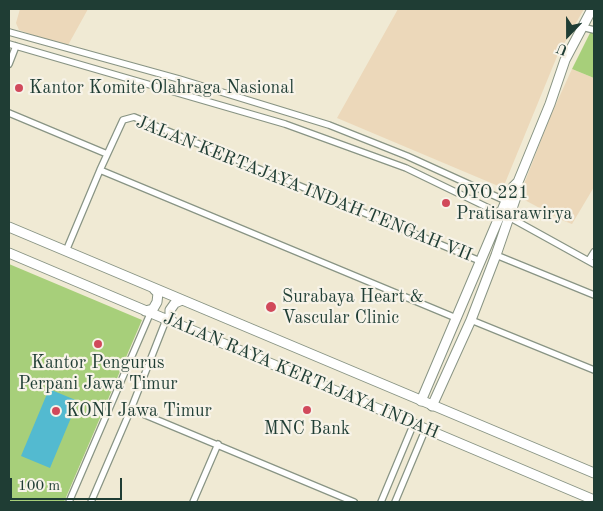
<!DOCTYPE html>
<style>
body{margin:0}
#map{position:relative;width:603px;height:511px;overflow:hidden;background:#f0ead4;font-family:"Old Standard TT",serif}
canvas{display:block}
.frame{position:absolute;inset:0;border:10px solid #1f3d34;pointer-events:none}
.north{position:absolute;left:543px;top:10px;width:50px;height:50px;-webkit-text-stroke:4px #f7f3e8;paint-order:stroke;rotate:202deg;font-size:14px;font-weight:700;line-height:20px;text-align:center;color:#1f3d34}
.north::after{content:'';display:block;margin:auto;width:18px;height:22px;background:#1f3d34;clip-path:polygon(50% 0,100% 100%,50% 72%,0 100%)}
.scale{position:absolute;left:10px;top:478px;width:112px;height:22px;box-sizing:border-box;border:2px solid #1f3d34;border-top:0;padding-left:6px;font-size:15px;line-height:18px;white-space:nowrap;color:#1f3d34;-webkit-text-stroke:4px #f7f3e8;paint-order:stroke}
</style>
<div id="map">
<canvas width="603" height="511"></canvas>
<div class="frame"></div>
<div class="north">U</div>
<div class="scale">100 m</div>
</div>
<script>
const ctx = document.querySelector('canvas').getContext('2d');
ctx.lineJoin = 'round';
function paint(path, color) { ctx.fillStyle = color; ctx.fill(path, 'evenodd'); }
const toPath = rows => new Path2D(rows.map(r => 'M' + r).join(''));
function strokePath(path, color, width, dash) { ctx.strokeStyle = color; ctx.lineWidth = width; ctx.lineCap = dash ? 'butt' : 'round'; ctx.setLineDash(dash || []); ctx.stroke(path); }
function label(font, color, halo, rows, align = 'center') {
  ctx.font = font + ' "Old Standard TT",serif'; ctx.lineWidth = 4.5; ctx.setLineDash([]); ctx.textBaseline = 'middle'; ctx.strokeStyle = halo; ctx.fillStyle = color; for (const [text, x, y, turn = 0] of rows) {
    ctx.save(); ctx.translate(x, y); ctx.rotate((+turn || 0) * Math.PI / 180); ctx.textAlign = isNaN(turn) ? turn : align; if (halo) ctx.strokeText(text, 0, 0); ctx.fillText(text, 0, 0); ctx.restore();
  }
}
paint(toPath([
 [20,9,88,9,67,47,19,30,16,23],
 [398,9,584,9,558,54,503,188,337,118],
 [572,69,594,78,594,187,572,224,564,221,519,197,550,117]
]), '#ecd8ba');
paint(toPath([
 [591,31,594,31,594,78,572,69],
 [9,264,142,320,64,502,9,502]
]), '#a7cf7a');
paint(toPath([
 [49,389,78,401,50,468,21,456]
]), '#53bad0');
const minor = toPath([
 [582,27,594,30],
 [9,32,179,79,329,125,407,156,506,201],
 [9,44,285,124,406,168,501,214],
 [9,64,16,46],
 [9,113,107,154],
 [100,170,123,120,134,117,480,261],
 [509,217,594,264],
 [66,251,100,170,456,318],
 [496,255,594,295],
 [589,260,594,252],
 [471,320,594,370],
 [131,409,354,502],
 [69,502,150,314],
 [91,502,131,409,166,320],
 [193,502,218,444],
 [381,502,414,423],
 [395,502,426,428]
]);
const secondary = toPath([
 [421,401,506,201,513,187,518,182],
 [432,406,471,320,496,255,517,194,518,182,550,104,565,60,592,9]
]);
const primary = toPath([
 [9,227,594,473],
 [9,253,594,500],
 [145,311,153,309,157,302,158,293,154,289],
 [172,322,170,316,170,310,175,303,182,300]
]);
strokePath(minor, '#889484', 8);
strokePath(secondary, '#889484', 11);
strokePath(primary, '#889484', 11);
strokePath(minor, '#fff', 5.5);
strokePath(secondary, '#fff', 9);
strokePath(primary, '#fff', 9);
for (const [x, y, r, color] of [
 [19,88,5,"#d1495b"],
 [446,203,5,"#d1495b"],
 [271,307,6,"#d1495b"],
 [98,344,5,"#d1495b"],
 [307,410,5,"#d1495b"],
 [56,411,5,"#d1495b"]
]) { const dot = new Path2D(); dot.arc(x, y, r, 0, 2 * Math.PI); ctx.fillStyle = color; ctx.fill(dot); strokePath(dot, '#f7f3e8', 2); }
label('18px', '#1f3d34', '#f7f3e8', [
 ["Kantor Komite Olahraga Nasional",29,88],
 ["OYO 221",456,193],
 ["Pratisarawirya",456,214],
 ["Surabaya Heart &",282,297],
 ["Vascular Clinic",282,318],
 ["Kantor Pengurus",98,363,"center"],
 ["Perpani Jawa Timur",98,384,"center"],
 ["KONI Jawa Timur",66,411],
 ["MNC Bank",307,429,"center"]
], 'left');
label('18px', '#1f3d34', '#f7f3e8', [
 ["JALAN KERTAJAYA INDAH TENGAH VII",304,189,22],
 ["JALAN RAYA KERTAJAYA INDAH",301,376,23]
]);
</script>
